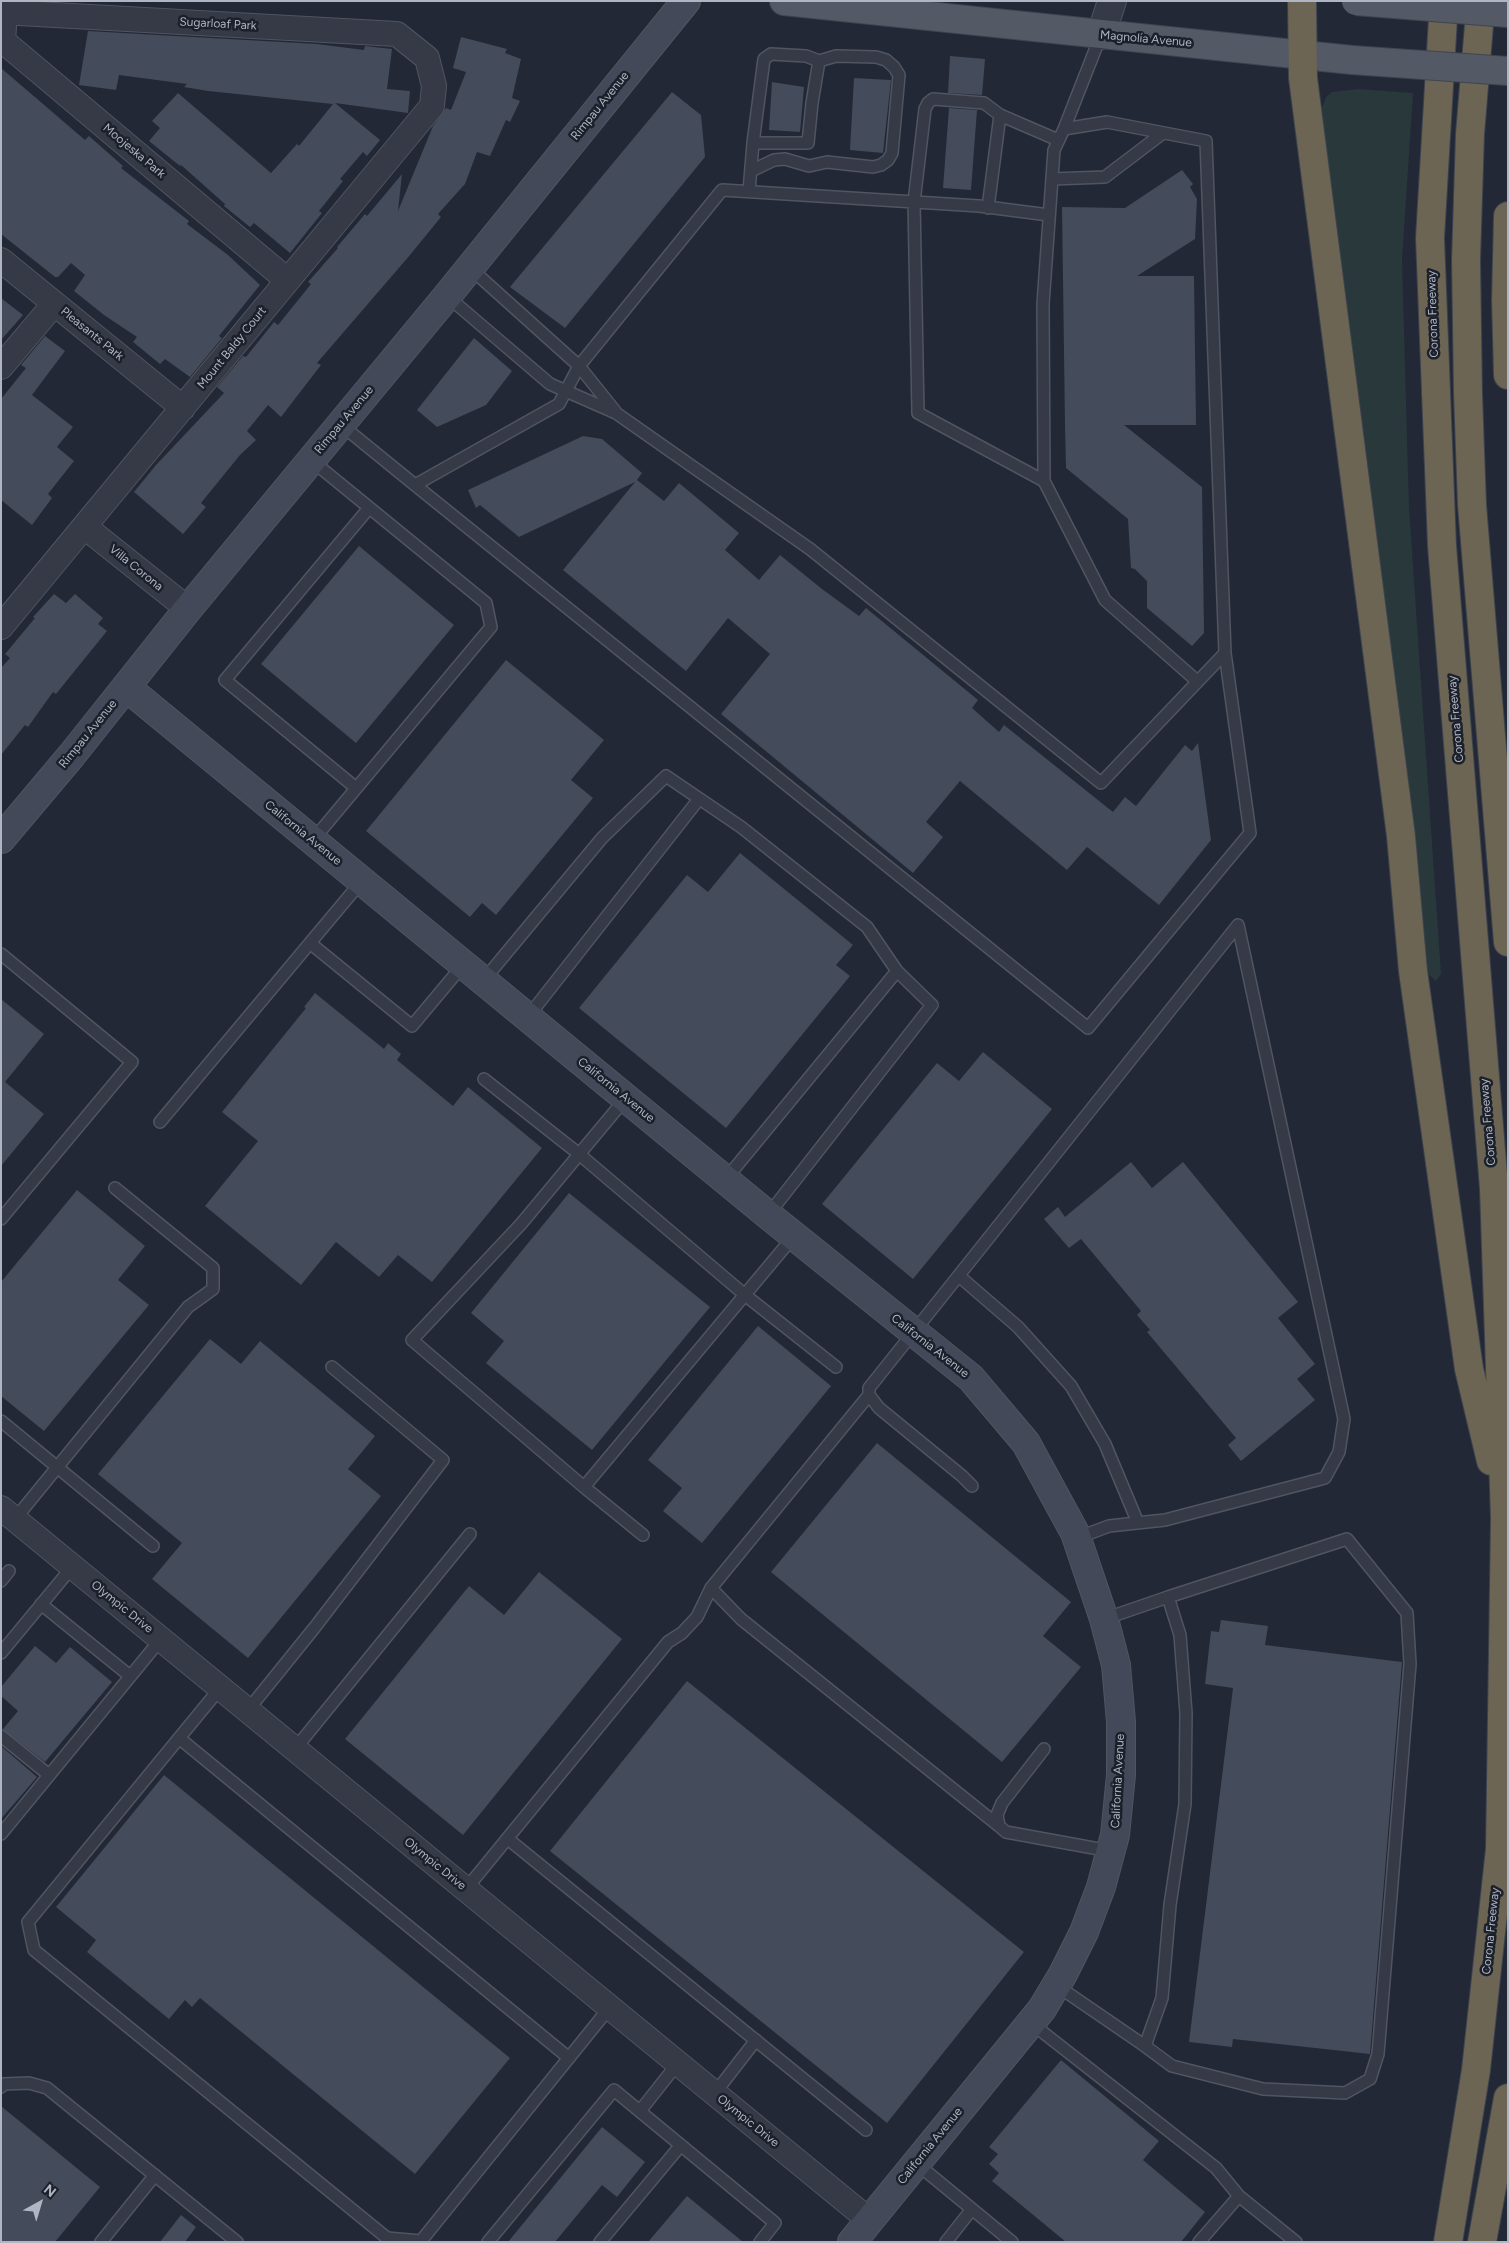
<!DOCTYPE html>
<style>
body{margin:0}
#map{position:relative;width:1509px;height:2243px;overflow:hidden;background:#222836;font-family:Figtree,sans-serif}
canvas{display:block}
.frame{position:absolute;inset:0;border:2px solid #b0b5c3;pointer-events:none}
.north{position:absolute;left:15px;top:2178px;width:50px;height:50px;-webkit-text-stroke:4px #1b202b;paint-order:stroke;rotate:39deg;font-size:14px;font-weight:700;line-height:20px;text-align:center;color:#b0b5c3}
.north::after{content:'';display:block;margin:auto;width:18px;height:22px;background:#b0b5c3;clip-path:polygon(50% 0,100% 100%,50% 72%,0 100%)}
</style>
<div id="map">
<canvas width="1509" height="2243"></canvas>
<div class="frame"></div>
<div class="north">N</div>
</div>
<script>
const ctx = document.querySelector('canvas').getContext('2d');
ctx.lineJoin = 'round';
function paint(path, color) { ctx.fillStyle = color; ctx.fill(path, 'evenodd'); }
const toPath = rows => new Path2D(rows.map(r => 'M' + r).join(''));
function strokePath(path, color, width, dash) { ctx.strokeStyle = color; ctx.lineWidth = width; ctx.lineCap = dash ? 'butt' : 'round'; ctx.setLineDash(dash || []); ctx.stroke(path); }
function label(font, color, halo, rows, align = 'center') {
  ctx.font = font + ' Figtree,sans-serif'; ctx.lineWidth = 5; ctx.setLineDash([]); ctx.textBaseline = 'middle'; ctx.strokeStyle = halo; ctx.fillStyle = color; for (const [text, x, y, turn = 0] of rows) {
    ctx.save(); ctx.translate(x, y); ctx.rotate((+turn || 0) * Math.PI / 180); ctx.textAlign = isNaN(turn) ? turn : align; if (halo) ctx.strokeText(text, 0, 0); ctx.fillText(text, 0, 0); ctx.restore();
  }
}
paint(toPath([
 [1358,89,1413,93,1402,260,1409,508,1441,974,1436,981,1428,974,1425,960,1324,139,1322,108,1326,97,1332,92]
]), '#28383b');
paint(toPath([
 [88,31,317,44,364,50,365,46,392,49,387,89,410,91,408,113,335,103,380,140,367,156,363,152,340,179,343,181,319,211,322,213,290,253,254,223,250,227,224,206,225,204,181,165,180,166,149,141,160,128,152,121,178,93,271,173,297,144,299,146,333,104,208,91,184,87,187,84,119,75,116,90,79,85],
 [461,37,507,49,505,53,521,59,512,98,520,101,510,122,506,120,490,156,477,152,465,184,438,214,441,217,410,255,317,363,321,365,281,417,268,405,247,431,256,440,240,455,201,503,206,507,183,534,134,492,156,465,224,393,217,387,243,356,246,357,274,322,278,325,311,284,308,282,338,248,337,247,365,214,367,216,402,174,398,211,433,126,446,108,451,110,466,72,453,68],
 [950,56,985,59,982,95,948,93],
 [1,68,85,140,89,136,123,166,121,168,189,221,187,224,228,255,260,285,219,336,222,338,190,377,165,359,160,364,133,342,137,337,104,315,74,291,85,275,71,263,58,277,55,277,1,234],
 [854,78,891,80,883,153,850,150],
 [772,82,804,87,800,132,769,130],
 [672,92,701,115,705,157,565,328,510,287],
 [949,108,977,110,971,190,943,188],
 [1182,170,1193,184,1190,187,1197,199,1195,239,1137,276,1194,276,1196,425,1124,425,1202,487,1204,633,1192,646,1147,608,1147,581,1135,569,1131,568,1128,519,1066,468,1065,425,1062,207,1125,208],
 [1,298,23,315,1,340],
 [45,336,65,351,32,395,73,427,57,447,74,461,48,494,52,498,32,525,1,500,1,399,26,368,21,365],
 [474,338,512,371,486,405,437,427,417,410],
 [583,436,602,439,642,473,637,480,664,501,679,483,739,533,725,550,759,580,780,555,822,589,859,616,866,608,978,700,972,708,999,732,1004,725,1113,812,1125,797,1136,806,1185,745,1192,751,1198,743,1211,840,1159,905,1087,847,1067,870,960,781,926,822,943,837,913,873,721,714,770,654,728,618,686,671,563,570,635,482,519,537,480,505,476,508,468,490],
 [359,546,454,625,356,743,261,664],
 [54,594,66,603,75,594,103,618,98,624,107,631,56,694,53,692,28,727,25,725,1,755,1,668,10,658,5,654,35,618,33,617],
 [506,660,604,740,571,780,593,798,496,915,482,903,470,917,366,831],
 [740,853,853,945,836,965,850,976,726,1128,579,1008,687,875,708,892],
 [315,993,384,1049,388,1043,401,1054,397,1060,453,1106,468,1087,542,1148,432,1282,398,1255,379,1277,336,1242,301,1285,205,1206,258,1141,222,1112,306,1008,304,1007],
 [1,999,44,1034,5,1082,44,1114,1,1166],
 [983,1052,1052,1109,913,1279,822,1204,937,1063,959,1081],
 [1131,1162,1152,1188,1183,1162,1298,1302,1278,1318,1315,1364,1297,1379,1315,1400,1241,1461,1228,1445,1236,1438,1147,1332,1150,1330,1137,1315,1141,1311,1081,1239,1069,1248,1044,1219,1058,1207,1065,1217],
 [77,1190,145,1246,118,1280,149,1305,44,1431,1,1396,1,1282],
 [569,1193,710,1307,592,1450,486,1363,504,1341,471,1313],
 [758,1326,831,1386,702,1543,663,1511,682,1488,648,1460],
 [210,1339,241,1364,260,1341,375,1436,348,1469,381,1496,248,1658,152,1579,182,1543,98,1474],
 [877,1443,1071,1602,1043,1636,1081,1667,1002,1762,771,1572],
 [539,1572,622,1639,463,1835,345,1739,469,1586,504,1615],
 [1221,1620,1268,1626,1265,1645,1402,1662,1370,2054,1233,2039,1232,2047,1189,2042,1233,1688,1205,1684,1211,1631,1219,1632],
 [35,1646,56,1663,70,1647,112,1682,45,1762,3,1729,18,1711,1,1696,1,1687],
 [687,1681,1024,1952,887,2123,550,1851],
 [1,1746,37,1777,1,1819],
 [164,1775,510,2058,415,2174,200,1998,192,2007,185,2000,169,2019,87,1952,96,1940,56,1907],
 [1061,2060,1159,2141,1143,2160,1205,2212,1181,2242,1066,2242,992,2181,999,2173,989,2164,998,2154,989,2147],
 [1,2106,100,2187,55,2242,1,2242],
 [602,2127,645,2162,617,2197,602,2185,555,2242,508,2242],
 [687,2196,743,2242,648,2242],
 [181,2215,196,2227,185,2242,160,2242]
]), '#444b5a');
const service = toPath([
 [1101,35,1064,129,1054,150,1043,304,1044,481,1105,600,1197,681],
 [1000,115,984,103,933,99,928,103,925,109,914,202,918,413,1044,481],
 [751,171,774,160,785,159,809,166,827,162,873,167,881,165,888,160,892,153,899,75,894,67,886,60,876,57,836,56,819,61],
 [1052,179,1105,177,1163,133],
 [749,191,753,143,764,59,771,54,806,56,819,61,812,103,808,143,753,143],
 [988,208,1000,115,1058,140],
 [470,268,579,366,615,411],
 [447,296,550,384,616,413,810,549,1101,783,1225,653,1206,141,1107,122,1064,129],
 [340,424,415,485,559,404,579,366,722,190,979,206,1049,215],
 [311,460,486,603,491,627,313,840],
 [415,485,1088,1028,1250,833,1225,653],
 [356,788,225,680,369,508],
 [310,943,412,1026,463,965],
 [1,954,132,1062,1,1219],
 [483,981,602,838,666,776,741,827,867,927,897,971,725,1180],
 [527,1018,699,799],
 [484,1079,579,1154,745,1295,836,1367],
 [626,1098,521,1224,412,1340,584,1487,794,1236],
 [160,1122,361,882],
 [768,1215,932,1005,897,971],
 [959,1276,1018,1327,1071,1386,1105,1444,1138,1523],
 [869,1395,711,1588,741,1619,999,1826],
 [1,1421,153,1546],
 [972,1486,962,1476,879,1408,869,1395,869,1388,1238,925,1344,1419,1339,1452,1325,1478,1165,1520,1109,1526,1077,1538],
 [584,1487,643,1535],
 [15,1519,188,1307,213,1289,213,1268,115,1188],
 [1,1581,9,1571],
 [41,1604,130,1676],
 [1,1653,73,1566],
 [221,1687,28,1922,34,1950,387,2238,421,2241,610,2007],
 [248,1710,315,1627,443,1460,332,1367],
 [1,1736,49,1775],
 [179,1738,569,2058],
 [295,1749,470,1534],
 [1044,1749,1002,1803,997,1815,999,1826,1006,1832,1110,1851],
 [1,1834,161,1639],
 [508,1839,866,2130],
 [466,1889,668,1642,682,1633,697,1617,711,1588],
 [1056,1985,1145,2046,1162,1998,1170,1905,1185,1804,1186,1713,1180,1635,1168,1597,1104,1619],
 [1031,2023,1216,2168,1239,2196,1199,2242],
 [1145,2046,1172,2066,1263,2089,1345,2093,1370,2079,1378,2054,1410,1664,1407,1613,1347,1539,1168,1597],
 [1,2087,4,2084,29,2083,47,2088,237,2242],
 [715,2093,756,2040],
 [640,2111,678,2063],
 [916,2163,1012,2242],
 [1239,2196,1296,2242],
 [101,2242,155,2175],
 [488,2242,614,2090,775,2223,760,2242],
 [600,2242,681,2145],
 [946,2242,972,2209]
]);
const minor = toPath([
 [1,12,397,34,427,58,434,86,432,106,1,627],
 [5,12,3,41,287,280],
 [1,260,183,408],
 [1,367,54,304],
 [85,527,188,609],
 [1,1508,869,2220]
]);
const tertiary = toPath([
 [1101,35,1112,1]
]);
const secondary = toPath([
 [126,687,768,1215,971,1378,1026,1443,1075,1533,1104,1619,1116,1665,1121,1722,1121,1775,1115,1835,1101,1887,1084,1932,1063,1974,1042,2009,852,2242],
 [1,839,71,756,188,609,447,296,686,1]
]);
const primary = toPath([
 [784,1,1352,60]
]);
const motorway = toPath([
 [1302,1,1303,78,1401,836,1413,971,1469,1369,1491,1461],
 [1444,1,1430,238,1442,546,1494,1188,1505,1518,1500,1849,1476,2070,1448,2242],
 [1481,1,1470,134,1466,260,1468,394,1472,505,1508,942],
 [1508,216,1506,300,1508,375],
 [1482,2242,1508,2098]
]);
strokePath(service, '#505561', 14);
strokePath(minor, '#505561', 26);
strokePath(tertiary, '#505561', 30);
strokePath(secondary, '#505561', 30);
strokePath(primary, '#3f4450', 30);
strokePath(motorway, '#3d424e', 30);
strokePath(service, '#363a46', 11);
strokePath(minor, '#363a46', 24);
strokePath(tertiary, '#363a46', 28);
strokePath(secondary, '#444959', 28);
strokePath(primary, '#545966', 28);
strokePath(motorway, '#6c6553', 28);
const primaryBridge = toPath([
 [1356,1,1508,13],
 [1352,60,1508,71]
]);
strokePath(primaryBridge, '#3f4450', 30, []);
strokePath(primaryBridge, '#545966', 28);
label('12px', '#b0b5c3', '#1b202b', [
 ["Sugarloaf Park",218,24,3],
 ["Magnolia Avenue",1146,39,5],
 ["Rimpau Avenue",600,106,-51],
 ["Moojeska Park",134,151,40],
 ["Corona Freeway",1433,314,-92],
 ["Pleasants Park",92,334,39],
 ["Mount Baldy Court",232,348,-51],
 ["Rimpau Avenue",344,420,-50],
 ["Villa Corona",136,568,39],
 ["Corona Freeway",1456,719,-95],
 ["Rimpau Avenue",88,734,-51],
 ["California Avenue",303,833,39],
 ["California Avenue",616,1090,39],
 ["Corona Freeway",1488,1122,-95],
 ["California Avenue",930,1346,38],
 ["Olympic Drive",122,1607,39],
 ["California Avenue",1118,1781,-87],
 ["Olympic Drive",435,1864,39],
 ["Corona Freeway",1491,1931,-84],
 ["Olympic Drive",748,2121,39],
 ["California Avenue",930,2146,-51]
]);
</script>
